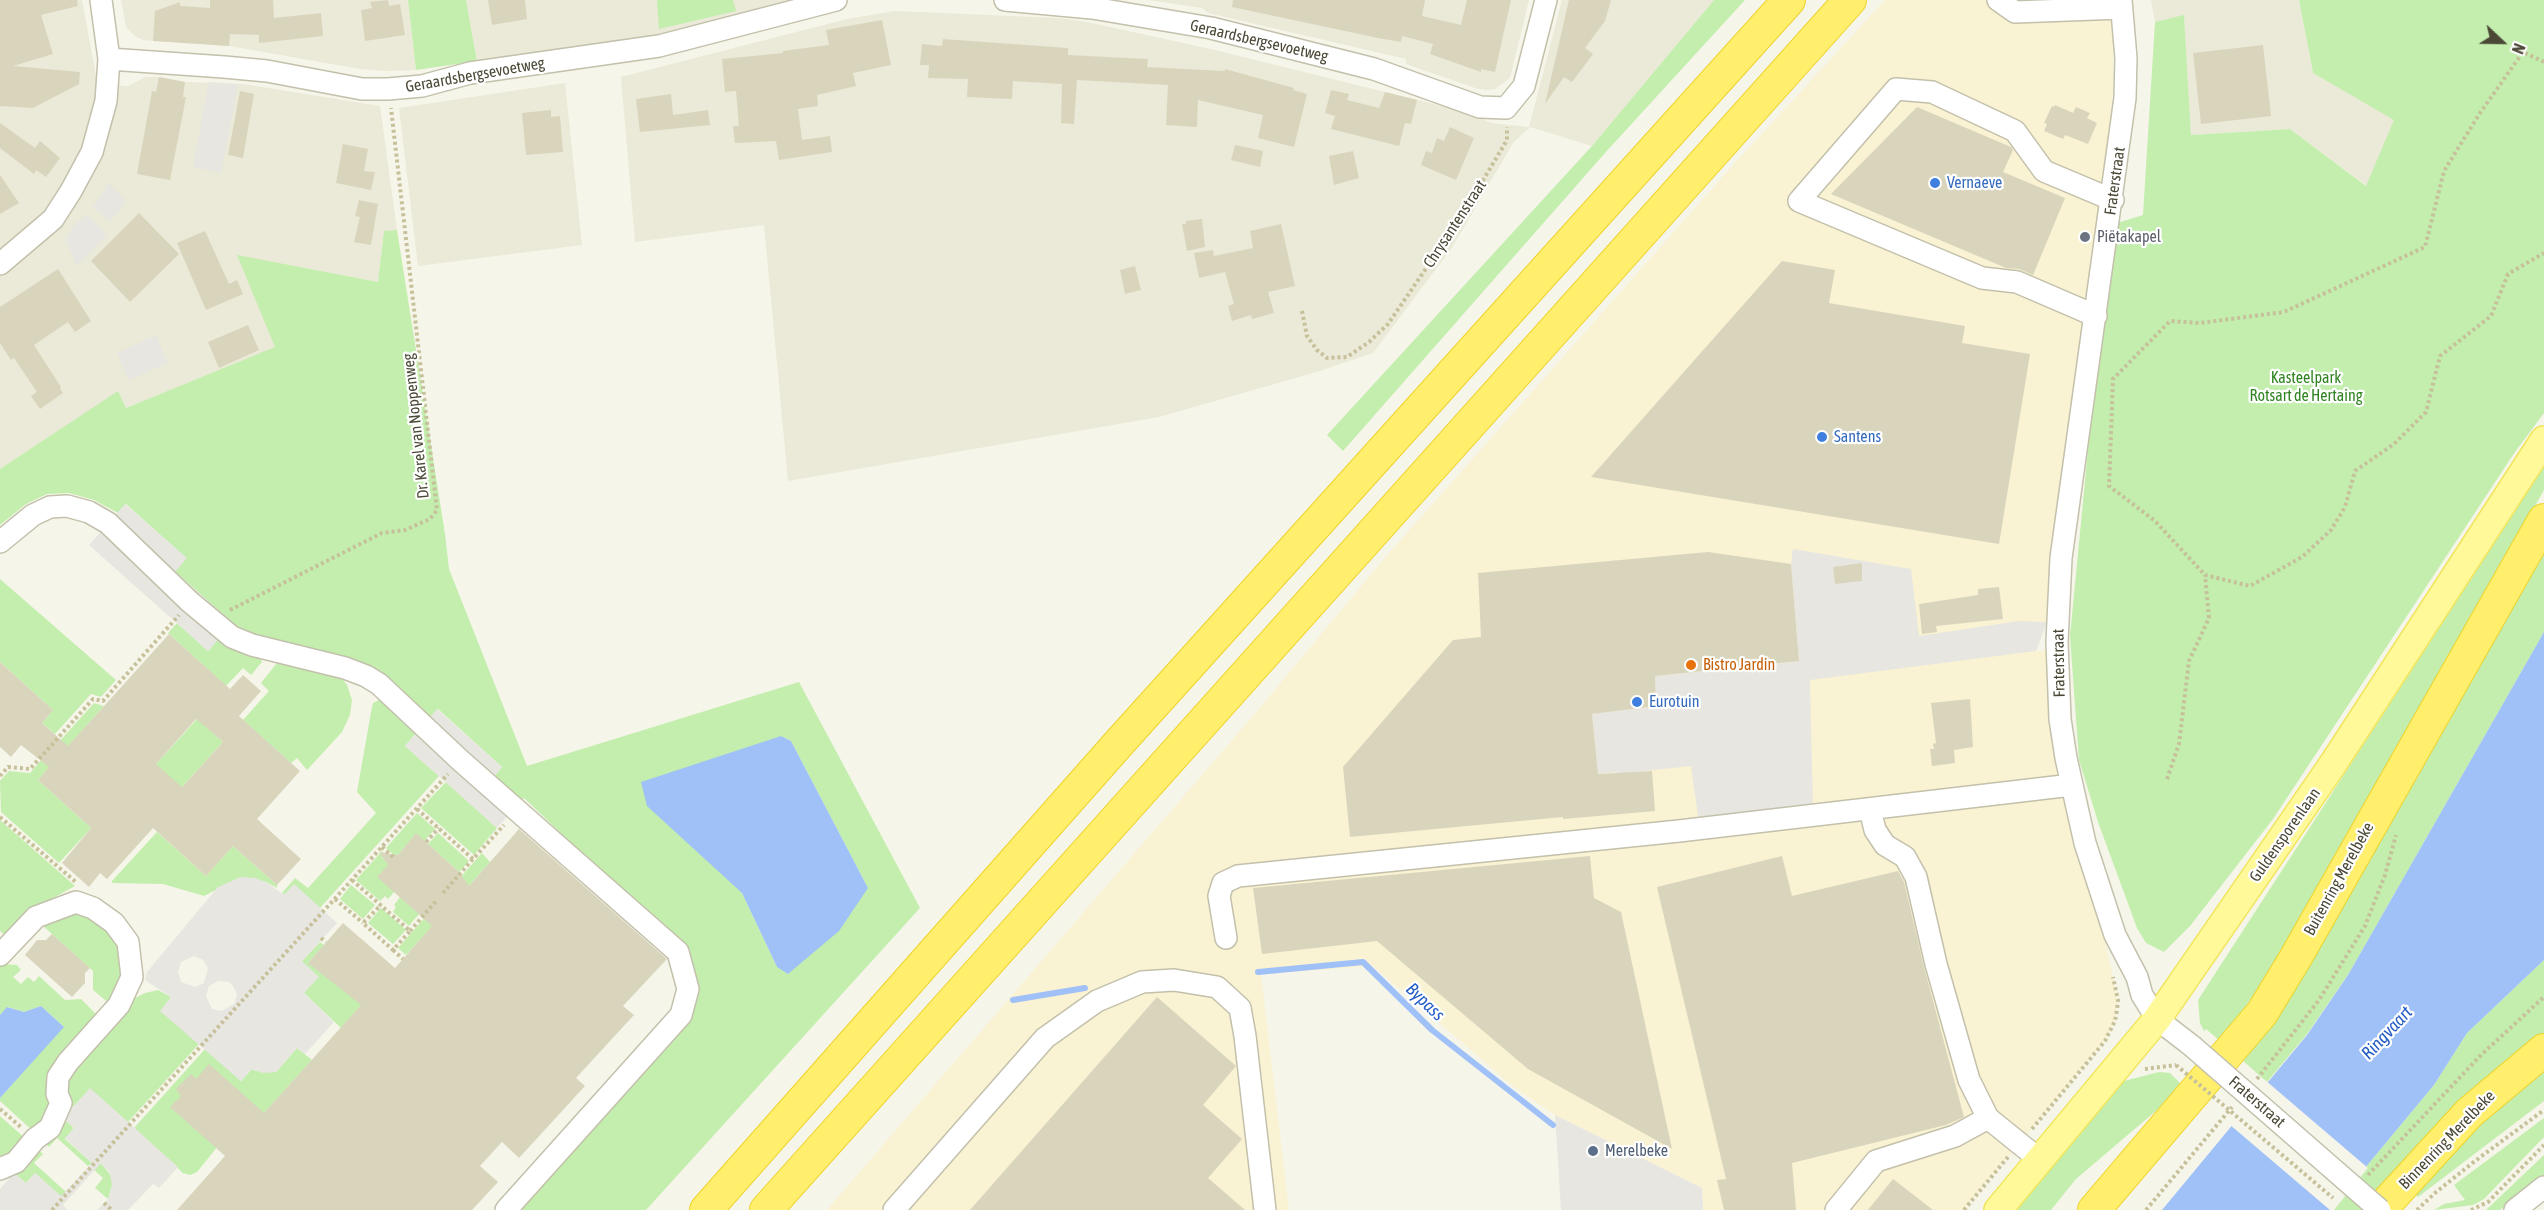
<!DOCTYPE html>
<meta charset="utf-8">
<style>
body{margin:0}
#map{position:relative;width:2544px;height:1210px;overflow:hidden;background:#f6f5e9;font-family:"Asap Condensed",sans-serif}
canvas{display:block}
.north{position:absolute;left:2472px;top:12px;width:60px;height:60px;-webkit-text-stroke:4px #fff;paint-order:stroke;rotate:112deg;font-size:16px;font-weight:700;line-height:24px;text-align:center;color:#4b4836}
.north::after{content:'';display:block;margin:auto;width:21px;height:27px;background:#4b4836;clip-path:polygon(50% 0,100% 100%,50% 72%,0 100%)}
</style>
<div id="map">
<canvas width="2544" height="1210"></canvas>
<div class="north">N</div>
</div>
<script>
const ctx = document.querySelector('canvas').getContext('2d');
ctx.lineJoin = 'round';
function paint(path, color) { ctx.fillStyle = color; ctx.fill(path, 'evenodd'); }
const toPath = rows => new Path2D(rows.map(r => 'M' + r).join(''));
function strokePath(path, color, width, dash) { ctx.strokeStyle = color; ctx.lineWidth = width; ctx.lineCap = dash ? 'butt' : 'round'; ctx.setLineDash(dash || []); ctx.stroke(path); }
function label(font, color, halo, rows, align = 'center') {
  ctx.font = font + ' "Asap Condensed",sans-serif'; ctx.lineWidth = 4.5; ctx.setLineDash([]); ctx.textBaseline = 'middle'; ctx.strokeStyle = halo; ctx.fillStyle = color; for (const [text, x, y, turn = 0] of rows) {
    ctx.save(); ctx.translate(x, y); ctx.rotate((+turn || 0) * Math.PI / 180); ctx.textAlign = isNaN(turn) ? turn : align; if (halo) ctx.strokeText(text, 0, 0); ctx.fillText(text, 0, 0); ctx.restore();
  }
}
paint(toPath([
 [0,0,82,0,96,76,123,86,129,86,145,77,159,77,185,82,243,84,380,106,397,230,384,232,378,282,238,256,276,347,126,408,118,392,0,469],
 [121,0,408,0,416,70,385,71,360,69,229,46,143,40,135,36,126,27],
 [466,0,788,0,662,34,477,61],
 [1148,0,1529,0,1510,78,1495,89,1486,90,1478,89,1406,64,1406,59,1208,13,1202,8],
 [1562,0,1714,0,1592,146,1530,127,1513,143,1451,249,1373,353,1320,371,1159,417,788,481,764,225,635,242,621,77,847,19,895,11,1058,18,1087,22,1215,50,1458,110,1492,123,1529,127],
 [2151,0,2299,0,2313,73,2395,120,2367,186,2290,129,2191,135,2184,16,2155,22],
 [565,83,582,245,418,266,399,108]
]), '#ebe9d7');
paint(toPath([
 [1885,0,2111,0,2113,16,2113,90,2106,163,2049,583,2047,622,2036,651,2051,651,2090,874,2118,1000,2115,1021,2105,1041,1964,1210,1703,1210,1702,1188,1555,1115,1515,1088,1373,966,1261,974,1289,1210,827,1210,1258,710,1383,560,1727,172]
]), '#f9f2d3');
paint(toPath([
 [408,0,466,0,477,61,416,70],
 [657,0,733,0,736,11,659,29],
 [1714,0,1745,0,1605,153,1343,451,1327,435,1592,146],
 [2299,0,2544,0,2544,413,2515,452,2273,819,2190,926,2164,952,2146,943,2137,928,2098,822,2079,760,2070,636,2091,419,2092,387,2117,223,2143,215,2155,22,2184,15,2191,135,2290,129,2366,186,2394,120,2313,73],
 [397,230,445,534,449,569,527,766,799,682,920,908,646,1210,520,1210,681,1030,675,942,524,798,519,803,492,779,502,767,438,709,427,721,384,683,240,630,175,571,186,558,126,504,118,513,94,500,69,493,47,494,26,504,0,525,0,469,118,391,126,408,275,347,237,255,378,282,384,231],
 [781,736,791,741,868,888,777,967,742,893],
 [2544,466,2544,490,2275,966,2220,1041,2206,1029,2204,1031,2200,1023,2198,1000],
 [2544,546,2544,632,2348,975,2307,1034,2267,1082,2242,1060],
 [0,579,116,680,101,697,91,694,55,734,42,723,53,710,0,662],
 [177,623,208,651,219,638,260,657,262,662,251,675,243,668,226,686,168,633],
 [277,663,332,673,341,677,347,685,352,700,350,715,342,732,307,770,297,758,291,763,243,720,269,691,261,683],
 [379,700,386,702,418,731,405,746,439,776,320,908,294,885,284,895,282,893,295,878,308,888,376,813,357,792,371,712,373,703],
 [94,703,104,706,55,761,48,754],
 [197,719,223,742,168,802,146,775],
 [42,759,51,765,38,780,91,828,59,863,1,812,0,781,9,771,30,773],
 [446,782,497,828,474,855,421,808],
 [417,813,435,829,424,841,416,834,396,857,386,848],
 [0,820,75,886,33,909,7,937,0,931],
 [157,832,206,876,233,846,277,885,277,888,266,882,241,877,204,896,163,884,112,883,112,881],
 [438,833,469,861,459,872,428,844],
 [382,851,384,853,382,857,389,864,394,892,388,899,385,896,380,901,356,880],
 [482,853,490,862,460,896,451,888],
 [351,885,375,905,363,919,340,899],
 [400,897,419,914,409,926,393,912,396,907,394,905],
 [435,906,449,908,406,955,398,948],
 [381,908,406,930,393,944,368,923],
 [75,911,89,914,117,935,127,966,111,1005,93,990,93,971,42,925],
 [320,942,324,945,308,963,368,997,341,1028,304,993,302,961],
 [2544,960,2544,1036,2459,1100,2364,1210,2330,1210,2434,1085,2467,1033],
 [2,964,17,965,21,970,13,977,21,984,28,977,34,982,39,976,65,1000,81,999,99,1017,51,1088,49,1108,34,1132,0,1101,0,1098,63,1026,41,1006,24,1012,8,1007,0,1015,0,966],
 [158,990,171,997,161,1011,199,1044,128,1122,90,1089,72,1108,69,1103,66,1076,70,1069,135,998,145,993],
 [297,1048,312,1060,227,1154,218,1146,197,1172,190,1175,183,1173,134,1128,205,1049,241,1081,252,1069,256,1071,276,1072],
 [2544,1062,2544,1101,2418,1197,2410,1190],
 [2159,1072,2170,1073,2184,1087,2076,1179,2051,1210,2011,1210,2120,1082],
 [0,1116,26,1139,13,1154,0,1160],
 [63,1118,74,1128,65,1139,92,1163,88,1166,57,1138,49,1147,43,1141],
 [2544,1118,2544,1137,2484,1199,2473,1205,2434,1210,2444,1204,2465,1200,2454,1185],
 [36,1148,43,1154,34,1163,66,1192,61,1197,35,1173,26,1183,14,1173],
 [2544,1155,2544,1176,2500,1210,2486,1210],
 [101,1163,112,1177,112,1186,108,1199,95,1188,103,1178,94,1170]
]), '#c3eeae');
paint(toPath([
 [209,82,238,84,221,173,193,167],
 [109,183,125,200,121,210,109,221,93,207],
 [86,214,107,235,77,266,65,239,76,222,78,223],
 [156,335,168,363,129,380,117,353],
 [125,504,187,558,175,572,233,623,208,651,89,545],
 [1793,549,1911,569,1919,636,2019,621,2047,622,2036,651,1810,680,1813,809,1699,823,1691,766,1617,774,1616,772,1598,774,1592,714,1656,706,1655,676,1799,661,1791,564],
 [437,709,502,767,492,779,519,803,497,828,405,746],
 [241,877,255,878,266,882,284,895,294,884,337,923,302,961,319,977,304,993,334,1022,305,1054,297,1048,276,1072,263,1073,252,1069,241,1081,160,1011,171,997,145,980,147,972,218,887],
 [194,956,203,960,208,968,204,983,195,987,181,982,178,972,181,962],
 [218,981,229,982,233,986,237,995,234,1004,222,1011,212,1009,206,996,209,986],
 [90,1088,178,1167,159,1188,153,1184,128,1210,97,1210,108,1199,112,1186,110,1173,101,1163,63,1205,68,1210,0,1210,0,1189,14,1173,26,1183,35,1173,61,1196,92,1163,65,1138,74,1128,63,1118],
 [1555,1115,1702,1188,1703,1210,1561,1210]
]), '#e7e6e1');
paint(toPath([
 [2544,632,2544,960,2467,1033,2434,1085,2330,1210,2162,1210,2307,1035,2348,975],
 [781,736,791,741,868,888,839,931,788,974,777,967,742,893,647,806,641,782],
 [41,1006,64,1027,0,1098,0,1015,7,1007,24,1012]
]), '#a0c1f8');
paint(toPath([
 [2265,1080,2368,1168,2334,1210,2330,1210,2229,1124]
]), '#f6f5e9');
strokePath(toPath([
 [1258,972,1363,962,1432,1030,1553,1125],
 [1013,1000,1085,988]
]), '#a0c1f8', 6);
paint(toPath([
 [0,0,77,0,78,6,41,15,53,54,13,66,80,72,79,84,33,108,0,106],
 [210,0,273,0,274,18,321,13,323,36,259,43,259,35,230,34,229,46,153,41,155,11,180,2,180,6,210,8],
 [388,0,389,6,400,4,405,35,365,41,361,10,372,8,370,2],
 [488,0,525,0,527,19,492,25],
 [1233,0,1425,0,1422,16,1461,25,1467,0,1511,0,1495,72,1481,69,1481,72,1430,54,1433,44,1402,36,1401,42,1378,38,1232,7],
 [1569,0,1611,0,1605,21,1585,48,1593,54,1572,82,1564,77,1545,104],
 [882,20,891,65,853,73,856,86,817,95,818,106,798,109,802,140,830,136,832,152,779,160,776,141,735,143,733,126,739,126,736,91,725,92,722,59,783,53,783,51,829,45,826,30],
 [943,39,1068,48,1068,55,1148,59,1147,67,1225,71,1225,69,1294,88,1293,90,1307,94,1294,147,1258,138,1263,115,1198,100,1197,127,1166,125,1168,85,1077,80,1074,124,1061,123,1062,84,1013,81,1012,99,967,97,968,79,928,78,929,65,920,65,922,44,942,46],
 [2263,45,2271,116,2201,124,2193,53],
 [159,77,185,82,183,97,186,97,170,180,137,174,152,91,156,92],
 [1331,90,1349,94,1347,100,1379,108,1385,92,1417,100,1411,124,1405,123,1399,146,1331,129,1335,116,1325,113],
 [240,91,254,94,243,158,228,155],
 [671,94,673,115,708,110,710,125,640,132,636,99],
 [2055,105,2073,113,2076,107,2090,113,2087,118,2097,123,2088,144,2065,135,2063,139,2044,131,2047,124,2044,123,2052,106,2054,107],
 [1917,107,2011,147,2013,150,2003,172,2065,198,2033,275,2019,269,2006,268,1831,194],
 [551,110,551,117,560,116,563,152,526,155,522,113],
 [0,123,35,148,40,141,60,158,46,177,36,170,34,174,0,148],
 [1450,127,1474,138,1456,180,1421,165,1426,151,1432,153,1437,138,1444,141],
 [343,144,368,149,364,171,375,172,371,190,336,183],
 [1235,145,1263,151,1260,167,1231,160],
 [1353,151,1359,178,1334,185,1329,156],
 [0,175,19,203,0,214],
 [359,200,378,204,371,245,354,242,360,217,355,216],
 [139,213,179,254,130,302,91,261],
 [1202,219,1205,247,1187,251,1182,224,1186,224,1186,221],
 [1281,224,1295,286,1268,292,1274,313,1252,319,1251,315,1232,321,1228,306,1234,304,1225,272,1199,278,1194,253,1213,250,1214,256,1253,248,1250,231],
 [205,231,229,284,237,280,243,294,206,310,177,243],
 [1782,261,1835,270,1829,303,1965,326,1962,343,2030,354,1999,544,1591,477],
 [1135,266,1141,290,1125,294,1120,270],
 [58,269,91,321,75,332,68,322,34,345,61,387,60,389,63,393,40,409,31,396,37,392,14,358,11,360,0,343,0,307],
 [248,325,259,350,219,368,208,342],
 [1708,552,1791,564,1799,661,1655,676,1656,706,1592,714,1598,774,1652,771,1655,811,1563,819,1563,817,1350,837,1343,767,1453,640,1481,637,1478,573],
 [1862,563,1862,581,1835,584,1833,567],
 [1999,587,2003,619,1936,626,1937,632,1922,634,1919,604,1978,595,1978,589],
 [169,634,230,689,243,675,261,691,239,716,300,771,257,819,301,859,277,885,233,846,206,876,153,828,107,879,100,873,89,887,62,863,91,828,38,780,49,767,21,745,11,757,0,747,0,662,53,710,42,723,68,746],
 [196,719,223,742,182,787,156,764],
 [1970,699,1973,747,1954,750,1955,763,1932,766,1930,749,1934,749,1933,744,1936,743,1931,703],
 [519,829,667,959,623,1006,634,1015,576,1078,585,1086,519,1158,502,1142,480,1166,498,1182,472,1210,177,1210,225,1156,170,1107,181,1096,176,1089,191,1074,196,1079,209,1064,264,1113,361,1005,308,963,343,923,395,968,432,926,377,877,388,865,379,852,398,855,416,833,459,872,469,886],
 [1590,856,1594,898,1621,912,1672,1149,1528,1069,1377,941,1262,954,1253,888],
 [1782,856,1792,896,1898,871,1904,882,1924,967,1964,1117,1946,1125,1792,1163,1796,1210,1724,1210,1717,1180,1726,1179,1657,887],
 [52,934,90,968,85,973,85,983,72,997,25,955,37,940,46,940],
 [1157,997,1236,1066,1203,1105,1242,1139,1208,1178,1245,1210,970,1210],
 [1893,1179,1933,1210,1868,1210]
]), '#d9d5bd');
const minor = toPath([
 [1005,0,1092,8,1211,28,1374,69,1480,107,1506,108,1524,86,1546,0],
 [1998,0,2015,12,2121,8],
 [2121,0,2126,58,2125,98,2061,558,2057,642,2060,719,2066,758,2085,843,2115,935,2137,977,2142,995,2157,1019,2192,1046],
 [109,59,224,67,267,71,362,89,388,89,422,86,470,73,659,46,836,0],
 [0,264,53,219,71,191,92,152,106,101,109,59,101,0],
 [2096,316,2017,282,1982,278,1799,201,1896,89,1932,92,2015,131,2044,171,2113,200],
 [0,542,33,515,50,507,67,506,89,512,108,523,190,602,232,637,252,645,345,668,366,676,379,684,461,761,678,952,688,989,681,1015,506,1210],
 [1870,809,1875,830,1885,845,1905,857,1916,877,1936,964,1969,1080,1988,1118,2040,1160],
 [1226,938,1219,896,1223,883,1238,876,1679,831,2072,785],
 [0,955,36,917,76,902,93,908,114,923,128,942,132,977,119,1005,68,1062,58,1077,57,1094,61,1103,50,1128,35,1139,16,1162,0,1169],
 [894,1210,1045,1038,1097,1001,1142,982,1174,980,1217,987,1240,1008,1245,1036,1265,1210],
 [1836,1210,1876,1161,1955,1136,1988,1118],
 [2515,1210,2544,1187]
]);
const major = toPath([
 [1998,1210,2157,1019,2333,764,2544,440]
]);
const highway = toPath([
 [706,1210,1119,743,1789,0],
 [766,1210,1850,0],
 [2094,1210,2262,1013,2296,957,2544,520],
 [2380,1210,2469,1113,2544,1050]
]);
strokePath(minor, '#c3c0ab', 24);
strokePath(major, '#f1e55d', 30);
strokePath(highway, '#eed22c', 34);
strokePath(toPath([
 [2544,62,2523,52,2480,113,2444,171,2425,247,2284,312,2200,323,2170,321,2113,379,2109,486,2155,521,2205,575,2250,586,2302,557,2331,530,2345,507,2355,471,2394,444,2426,412,2440,356,2491,316,2508,274,2544,253],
 [1302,311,1307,336,1317,350,1327,358,1347,357,1369,342,1388,324,1460,219,1507,140,1507,127],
 [230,610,382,533,405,530,430,519,437,510,391,108],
 [0,776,8,767,30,769,93,699,103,701,179,615],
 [2167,779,2179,744,2189,661,2209,618,2205,575],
 [417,809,473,859,504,825],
 [0,817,77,883],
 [426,842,439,828],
 [382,847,394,858],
 [352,880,410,931,393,950,363,923,381,905],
 [443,893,473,859],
 [335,899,363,923],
 [410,931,437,900],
 [321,938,326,942],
 [393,950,403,959],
 [2145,1069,2176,1065],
 [2257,1079,2319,1000,2365,926,2385,875,2396,835],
 [0,1109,22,1128],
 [2032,1129,2105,1041,2115,1021,2117,1010,2118,1000,2113,977],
 [2368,1175,2481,1055,2544,997],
 [104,1203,112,1210],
 [52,1210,448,774],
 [1964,1210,2008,1157],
 [2146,1210,2232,1107],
 [2417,1210,2435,1193,2475,1161,2544,1110],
 [2471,1210,2488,1202,2544,1145]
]), '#c6c19a', 4, [3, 3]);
strokePath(minor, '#fff', 21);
strokePath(major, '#fff99a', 27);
strokePath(highway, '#ffef6c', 32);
const minorBridge = toPath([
 [2192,1046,2380,1210]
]);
strokePath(minorBridge, '#c3c0ab', 24, []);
strokePath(toPath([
 [2176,1065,2333,1198]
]), '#c6c19a', 4, [3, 3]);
strokePath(minorBridge, '#fff', 21);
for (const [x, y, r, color] of [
 [1935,183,6,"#3f7fe0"],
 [2085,237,6,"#6b7280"],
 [1822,437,6,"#3f7fe0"],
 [1691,665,6,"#e8710a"],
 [1637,702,6,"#3f7fe0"],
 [1593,1151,6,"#5c6f8a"]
]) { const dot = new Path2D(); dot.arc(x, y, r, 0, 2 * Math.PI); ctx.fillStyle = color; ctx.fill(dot); strokePath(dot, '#fff', 2); }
label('16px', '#4b4836', '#fff', [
 ["Geraardsbergsevoetweg",1259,41,13],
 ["Geraardsbergsevoetweg",475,75,-10],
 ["Fraterstraat",2115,181,-82],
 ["Chrysantenstraat",1455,224,-57],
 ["Dr. Karel van Noppenweg",416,426,-96],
 ["Fraterstraat",2059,663,-91],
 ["Guldensporenlaan",2285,835,-55],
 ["Buitenring Merelbeke",2339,879,-61],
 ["Fraterstraat",2257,1102,41],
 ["Binnenring Merelbeke",2447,1140,-46]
]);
label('16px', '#366cbe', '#fff', [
 ["Vernaeve",1947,183],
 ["Santens",1834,437],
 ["Eurotuin",1649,702]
], 'left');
label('16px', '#5b616d', '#fff', [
 ["Piëtakapel",2097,237]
], 'left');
label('16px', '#318422', '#fff', [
 ["Kasteelpark",2306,378],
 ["Rotsart de Hertaing",2306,396]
]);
label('16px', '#c56008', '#fff', [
 ["Bistro Jardin",1703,665]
], 'left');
label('16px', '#4e5e75', '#fff', [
 ["Merelbeke",1605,1151]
], 'left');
label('italic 18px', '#235cc4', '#fff', [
 ["Bypass",1425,1002,44],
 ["Ringvaart",2387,1033,-47]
]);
</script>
